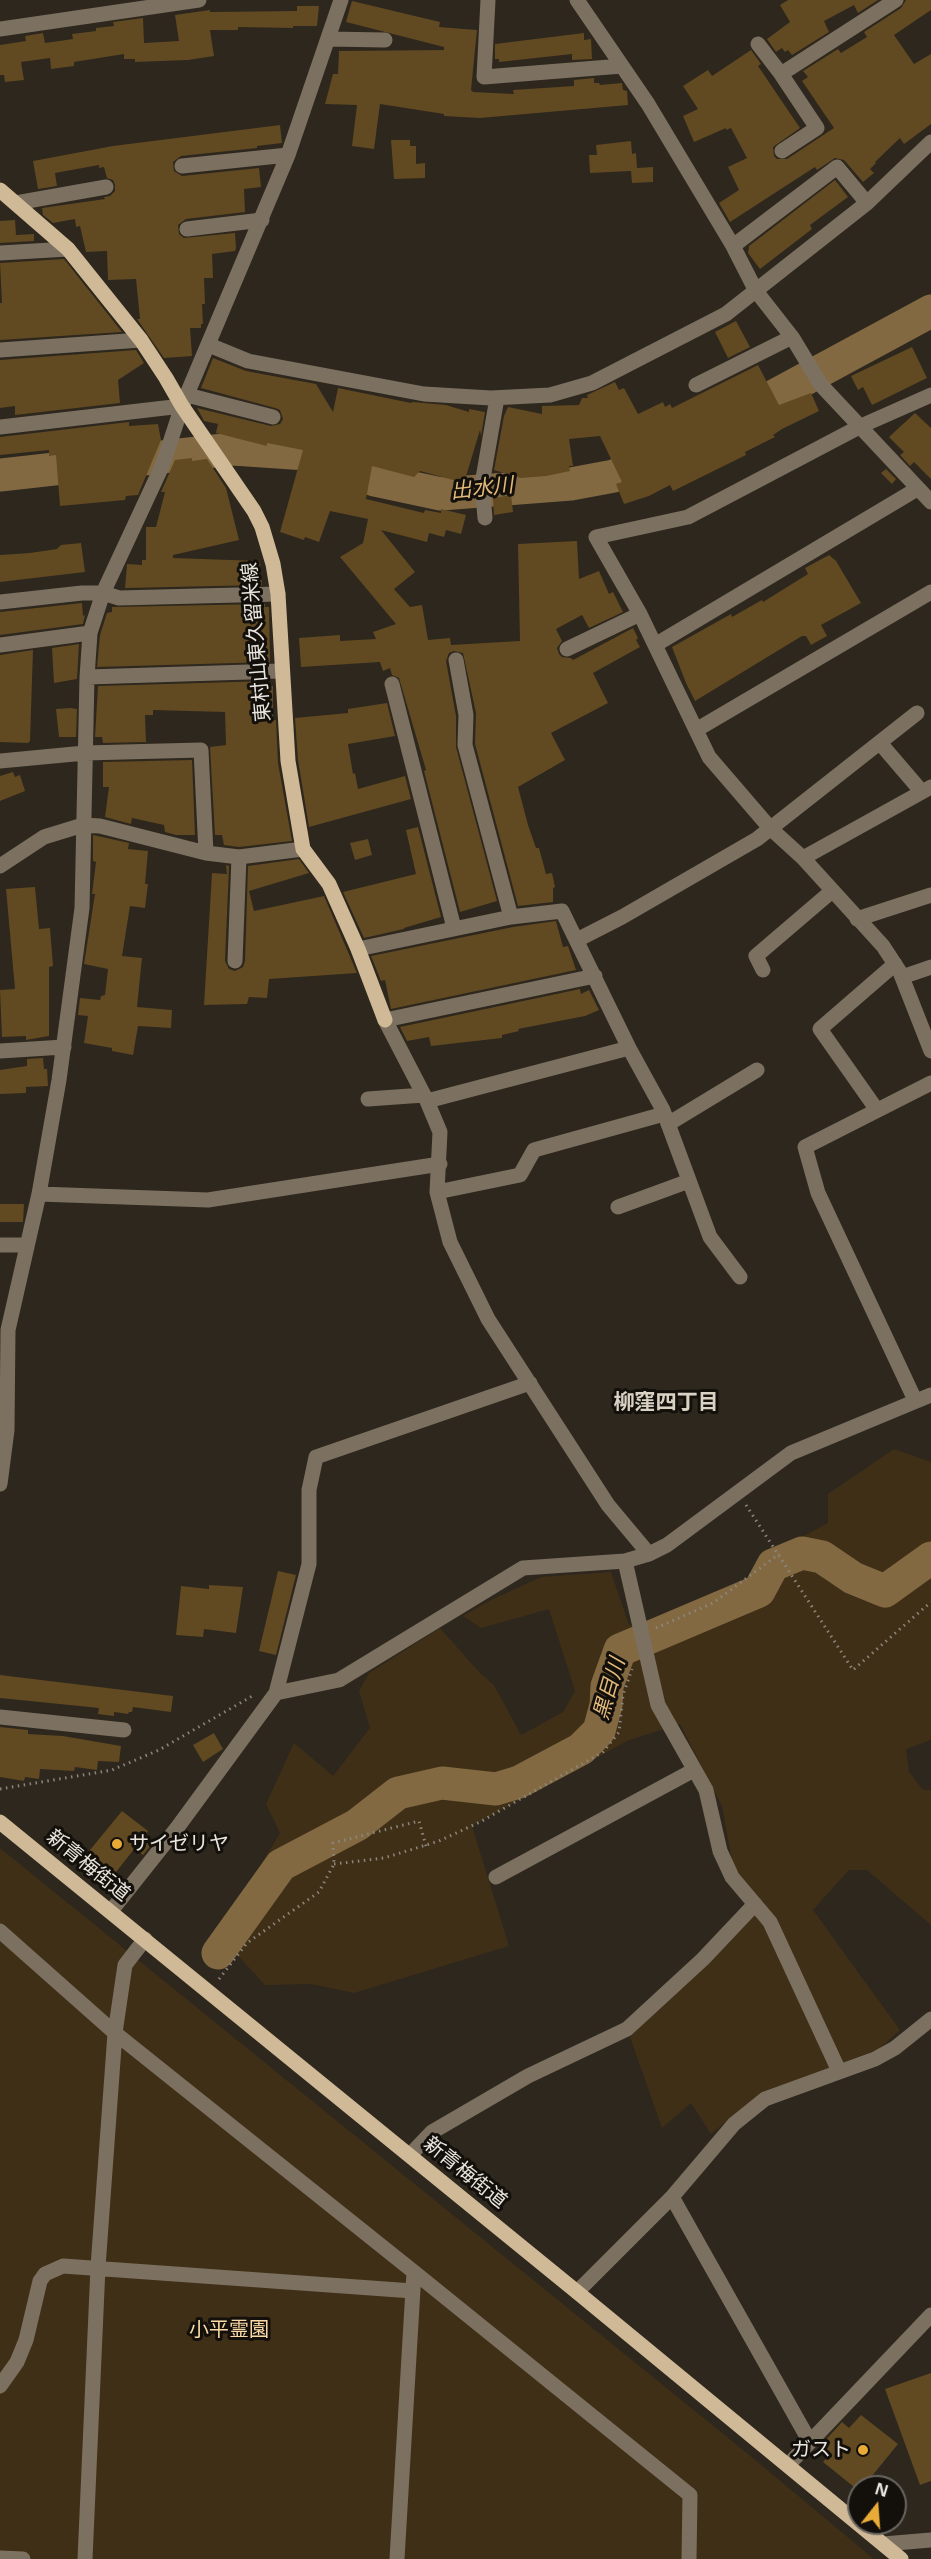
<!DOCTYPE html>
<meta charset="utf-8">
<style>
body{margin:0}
#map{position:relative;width:931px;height:2559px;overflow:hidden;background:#2d271d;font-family:"Open Sans",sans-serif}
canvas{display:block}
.north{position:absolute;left:847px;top:2475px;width:60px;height:60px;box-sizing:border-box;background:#13100c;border:2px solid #696560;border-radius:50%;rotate:17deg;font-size:16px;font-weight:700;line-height:24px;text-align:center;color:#e9e5de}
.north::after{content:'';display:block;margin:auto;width:21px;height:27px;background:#e9ab38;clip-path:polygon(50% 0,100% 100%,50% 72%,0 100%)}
</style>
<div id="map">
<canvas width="931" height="2559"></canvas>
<div class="north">N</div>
</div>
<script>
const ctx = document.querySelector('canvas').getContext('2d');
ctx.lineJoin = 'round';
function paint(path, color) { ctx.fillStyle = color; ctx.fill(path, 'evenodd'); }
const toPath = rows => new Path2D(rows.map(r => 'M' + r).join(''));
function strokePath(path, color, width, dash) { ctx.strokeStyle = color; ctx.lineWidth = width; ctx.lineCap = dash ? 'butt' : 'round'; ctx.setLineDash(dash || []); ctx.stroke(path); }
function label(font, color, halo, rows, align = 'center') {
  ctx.font = font + ' "Open Sans","Noto Sans JP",sans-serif'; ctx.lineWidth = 6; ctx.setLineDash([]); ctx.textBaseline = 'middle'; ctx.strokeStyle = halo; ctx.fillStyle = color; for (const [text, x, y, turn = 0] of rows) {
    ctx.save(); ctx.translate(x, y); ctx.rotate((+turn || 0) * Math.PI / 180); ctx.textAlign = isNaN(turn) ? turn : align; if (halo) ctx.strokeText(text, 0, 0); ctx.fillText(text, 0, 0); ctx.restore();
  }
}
paint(toPath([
 [894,1449,931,1462,931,1740,906,1749,909,1772,923,1790,931,1790,931,1925,867,1870,849,1870,813,1910,900,2030,879,2049,759,2095,711,2134,691,2103,662,2128,630,2037,764,1903,733,1867,722,1806,680,1724,629,1740,472,1826,509,1946,354,1993,311,1984,265,1985,219,1935,280,1833,266,1804,294,1743,333,1776,370,1728,359,1691,369,1673,440,1628,480,1673,494,1685,521,1735,563,1712,575,1691,549,1609,481,1628,463,1616,489,1601,541,1577,611,1572,629,1625,647,1623,751,1585,781,1548,828,1523,828,1494],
 [0,1848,748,2454,874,2559,0,2559]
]), '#3f2f17');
strokePath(toPath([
 [735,417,931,311],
 [0,475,233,449,307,454,375,480,441,494,571,484,614,476,659,454],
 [218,1953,281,1865,357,1825,398,1793,442,1783,496,1789,519,1782,581,1749,599,1731,606,1705,607,1686,620,1650,759,1591,773,1565,802,1553,822,1557,853,1578,885,1591,931,1558]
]), '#826942', 33);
paint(toPath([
 [788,0,878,0,858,13,854,5,824,21,829,32,792,55,788,50,785,52,782,48,776,52,767,39,790,22,780,5],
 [906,0,931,0,931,10,894,35,914,64,931,54,931,124,904,144,900,138,875,162,876,163,870,169,874,173,863,182,844,160,835,158,817,170,815,167,730,222,719,203,739,190,728,167,747,158,731,128,726,130,726,128,694,142,683,116,698,109,683,86,708,70,712,76,751,50,761,64,758,66,800,128,773,147,774,156,777,159,787,159,834,128,802,81,808,77,803,71,838,49,841,53,867,37,864,32,901,8],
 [352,1,440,22,439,27,477,30,471,90,473,92,514,94,513,90,574,86,574,80,594,78,594,83,599,83,600,85,622,83,623,90,627,91,628,105,480,118,444,116,444,114,380,104,374,149,352,146,357,105,325,104,333,74,338,74,339,51,444,50,444,47,346,22],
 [297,6,319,6,317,26,293,26,293,28,238,27,238,30,210,30,214,56,188,60,135,62,135,59,124,59,124,54,74,62,74,66,51,69,50,58,21,62,24,80,5,82,4,75,0,75,0,45,26,41,25,36,43,33,45,43,73,39,72,34,96,31,96,28,114,26,113,22,143,18,144,43,179,41,175,15,210,10,210,12,297,11],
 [584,33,584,40,591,39,592,59,572,60,572,54,499,62,499,59,495,59,495,44],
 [280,125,282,143,257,146,257,148,181,156,173,162,174,171,182,176,259,168,261,187,244,189,245,212,186,219,178,225,179,234,184,238,235,233,236,248,235,251,212,254,213,278,204,278,205,304,202,304,203,324,201,324,201,328,190,328,192,356,164,358,137,319,140,319,136,279,108,280,107,251,86,252,80,226,76,227,75,219,53,223,43,215,42,208,105,199,104,197,110,196,115,191,115,185,113,180,107,178,104,167,99,168,99,165,55,173,57,186,38,189,33,161,113,146],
 [391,140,410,140,410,146,416,146,416,164,425,163,425,178,394,179],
 [631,141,632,154,636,153,637,168,653,167,653,182,632,183,631,171,590,173,589,155,597,155,596,145],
 [835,180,848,197,810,225,812,229,760,269,748,253,749,246],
 [15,220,16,235,34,234,34,241,0,243,0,221],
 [64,259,122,332,0,340,0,303,2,303,0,263],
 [736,321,750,347,728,358,715,332],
 [912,347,927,378,872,405,863,387,858,390,851,376],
 [136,350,144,363,118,380,120,403,15,415,15,406,0,408,0,360],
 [213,358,246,371,316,384,333,412,338,388,411,403,412,402,446,405,469,412,469,409,485,412,481,436,480,430,464,483,420,471,414,477,372,466,366,499,424,513,425,510,441,513,441,509,466,515,461,534,446,530,444,537,429,533,427,542,381,530,415,572,394,589,410,607,422,605,428,640,450,638,451,645,520,641,518,544,577,541,579,579,599,571,609,594,613,592,623,612,589,628,582,615,556,629,562,641,557,648,559,654,562,657,571,658,573,660,633,628,638,638,636,640,640,647,593,673,608,703,551,733,565,760,518,787,528,825,536,848,539,848,546,874,552,873,555,887,553,888,553,902,518,906,475,744,476,713,463,653,454,651,449,653,446,661,456,716,456,747,497,901,460,912,424,771,426,770,399,678,392,675,390,668,383,671,380,662,301,667,299,638,340,635,340,641,376,639,373,632,396,624,340,557,363,543,368,519,330,511,319,542,305,537,304,540,280,532,303,450,267,443,267,446,216,433,218,424,204,421,197,408,271,426,280,424,283,419,280,410,275,408,201,388],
 [758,365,779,405,811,393,819,411,782,429,773,435,775,437,745,452,746,455,673,491,670,485,649,496,624,504,616,484,622,482,600,436,569,439,573,466,569,466,570,471,546,476,521,478,494,470,504,416,508,407,542,414,542,406,579,405,582,398,588,398,587,395,615,382,619,390,624,388,638,414,663,402,665,407,670,404,672,408],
 [915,413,931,428,931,479,914,462,910,466,900,455,904,452,889,437],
 [129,422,129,426,158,424,161,440,138,495,126,496,125,500,60,506,56,455,49,456,49,450,0,455,0,437],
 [192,458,192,461,207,459,226,488,239,540,173,555,173,558,260,561,262,585,125,588,127,564,142,565,142,560,146,560,146,527,156,527,165,492,161,492,175,460],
 [886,469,896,479,892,484,881,473],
 [511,495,513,512,494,515,493,498],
 [81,543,85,572,0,582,0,555,30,553,57,549,61,545],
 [829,555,836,561,861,603,821,625,827,636,811,645,806,636,802,636,695,701,686,683,672,647,731,614,732,617,762,600,763,602,808,574,805,568],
 [82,603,83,616,85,615,83,624,0,635,0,612],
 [265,604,265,607,269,607,270,662,97,667,100,635,107,613,112,612,112,607],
 [79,644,77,679,54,683,52,648],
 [33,650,30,741,28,743,0,742,0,655],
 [269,681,268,686,273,686,273,720,276,720,278,763,292,841,239,847,224,845,222,835,215,835,210,747,226,745,225,712,153,710,153,715,145,715,146,742,103,743,102,737,95,737,98,686],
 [387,703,395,736,348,744,353,774,355,773,358,789,405,776,411,799,309,827,298,760,295,718,348,713,348,709],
 [71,708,77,709,76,737,59,737,56,709],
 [192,760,195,835,176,835,165,832,164,825,132,818,131,824,105,817,109,787,103,787,103,762],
 [13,772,15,777,20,775,25,791,0,801,0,776],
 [418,827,441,917,404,928,404,929,364,938,343,892,416,874,406,830],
 [93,835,129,843,128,849,148,851,145,884,148,884,145,908,130,906,122,956,142,958,137,1007,172,1010,171,1028,138,1026,133,1055,112,1051,112,1048,84,1043,88,1016,78,1015,80,998,100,1000,101,996,105,995,108,969,84,964,95,894,92,894,96,862,93,861],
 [368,839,372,855,355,860,350,843],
 [299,859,309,873,249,891,254,911,324,896,357,973,269,979,267,998,249,997,247,1004,204,1005,212,873,227,874,226,865,229,866,225,961,229,969,235,971,243,967,245,961,248,866],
 [35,887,39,929,50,928,53,966,49,967,49,1036,26,1040,26,1036,2,1037,0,990,15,989,6,889],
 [556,921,563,947,568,946,576,970,391,1009,385,980,381,981,371,956,513,927],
 [580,989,581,994,589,990,599,1010,585,1016,518,1029,519,1031,502,1035,502,1038,431,1046,429,1037,407,1041,400,1027],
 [43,1058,44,1069,47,1069,48,1086,26,1087,26,1093,0,1094,0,1070,27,1066,27,1059],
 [0,1204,24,1204,23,1222,0,1222],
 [278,1571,296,1575,276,1655,259,1651],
 [209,1585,243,1587,236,1633,204,1629,203,1637,176,1635,181,1586,209,1589],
 [0,1675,173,1696,171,1712,133,1707,132,1712,129,1712,128,1714,114,1712,114,1716,98,1714,99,1708,0,1698],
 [0,1727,28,1730,28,1734,63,1736,121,1746,119,1762,98,1761,97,1770,75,1767,74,1771,40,1769,39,1779,25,1777,24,1781,0,1777],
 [214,1733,223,1749,203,1762,193,1745],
 [122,1811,148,1831,145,1835,153,1842,143,1855,135,1848,112,1877,85,1856],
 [931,2373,931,2481,920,2485,885,2389],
 [861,2415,898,2444,863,2487,859,2487,859,2491,823,2462,830,2454,820,2446,842,2422,849,2428]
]), '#614922');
strokePath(toPath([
 [746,1505,853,1670,931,1602],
 [656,1628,713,1603,779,1554],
 [0,1789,112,1770,159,1750,254,1695],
 [334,1864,384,1858,439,1841,480,1822,603,1752,619,1732,623,1695,632,1669],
 [219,1979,247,1943,319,1892,334,1864,333,1843,419,1821,426,1846]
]), '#8c877e', 3, [1.5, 4.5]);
strokePath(toPath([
 [488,0,484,77,622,66],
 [577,0,648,104,733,246,756,291,792,337,821,385,931,502],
 [0,29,199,0],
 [328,39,385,40],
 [758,44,781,74],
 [782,151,817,128,781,74,896,0],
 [182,166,288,155],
 [16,203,106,187],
 [187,229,262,220],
 [733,246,837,167,867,203],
 [0,253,68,249],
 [209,345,248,361,424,394,491,398,550,395,592,383,726,314,867,203,931,142],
 [0,350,141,340],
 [696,385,792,337],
 [187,395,273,417],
 [931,395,861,426,688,517,596,537,640,614,709,757,770,828,803,858,883,946,900,972,931,1051],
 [0,427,182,406],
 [485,518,482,484,497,398],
 [0,602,82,593,103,593,119,598,278,594],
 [0,645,90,633],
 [655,645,917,489],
 [567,649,640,614],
 [456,660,466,715,465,745,511,917],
 [87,677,281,671],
 [392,684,454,928],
 [696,730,931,592],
 [880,743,922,792],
 [0,761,85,753,201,750,206,853],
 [803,858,931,787],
 [0,866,44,837,83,825,100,826,206,853,239,857,303,849],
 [857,919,931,895],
 [577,940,622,917,757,839,917,713],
 [358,949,511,917,562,911,629,1048,663,1110,710,1237,740,1277],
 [235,961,239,857],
 [763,970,756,956,832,891],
 [595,976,385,1020,427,1101,440,1132,437,1192,450,1242,488,1319,608,1505,649,1554],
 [902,977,931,967],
 [0,1051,64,1047],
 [368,1099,424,1095],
 [427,1101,629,1048],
 [877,1110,820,1029,895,964],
 [668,1124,757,1070],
 [437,1192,520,1175,534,1150,664,1114],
 [39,1194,208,1200,440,1164],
 [618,1207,689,1181],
 [0,1245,26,1245],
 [915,1400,818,1193,805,1147,931,1083],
 [0,1484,7,1430,8,1330,39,1194,59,1080,82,908,87,677,90,633,103,593,163,464,182,406,288,155,341,0],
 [625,1561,658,1705,706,1790,720,1851,732,1877,770,1922,839,2071],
 [276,1693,309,1564,309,1490,316,1457,530,1383],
 [0,1717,124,1730],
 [496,1877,694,1770],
 [111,1911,177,1828,276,1693,339,1680,523,1568,625,1561,649,1554,667,1545,791,1453,931,1395],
 [0,1931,115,2033,414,2272,397,2559],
 [410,2155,432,2132,528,2076,627,2029,703,1959,755,1904],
 [414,2272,690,2495,689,2559],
 [577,2292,672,2197],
 [0,2386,17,2362,26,2340,40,2281,45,2274,63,2266,413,2291],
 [810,2442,672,2197,734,2124,765,2099,875,2059,895,2048,931,2019],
 [788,2465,931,2315],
 [883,2544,931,2540],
 [0,2558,23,2559],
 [85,2559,98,2267,115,2033,125,1965,145,1939]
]), '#7c7160', 15);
strokePath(toPath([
 [0,190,68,249,141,340,166,378,182,406,254,511,262,527,273,564,278,594,288,761,303,849,329,884,358,949,385,1020],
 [0,1822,577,2292,901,2559]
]), '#d0b996', 15);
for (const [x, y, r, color] of [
 [117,1844,6,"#e9ab38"],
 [863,2450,6,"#e9ab38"]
]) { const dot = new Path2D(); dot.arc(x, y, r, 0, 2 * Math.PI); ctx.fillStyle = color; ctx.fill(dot); strokePath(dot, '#13100c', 2); }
label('20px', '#e9e5de', '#13100c', [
 ["東村山東久留米線",257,642,-95],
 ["新青梅街道",88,1866,39],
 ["新青梅街道",465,2173,39]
]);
label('20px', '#e9e5de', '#13100c', [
 ["サイゼリヤ",129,1844],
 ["ガスト",851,2450,"right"]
], 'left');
label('20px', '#fad9a6', '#13100c', [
 ["小平霊園",229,2330]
]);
label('italic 21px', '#e3ba7a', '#13100c', [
 ["出水川",482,489,-6],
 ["黒目川",610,1689,-74]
]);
label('bold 21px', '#d9d1c4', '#13100c', [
 ["柳窪四丁目",666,1403]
]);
</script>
